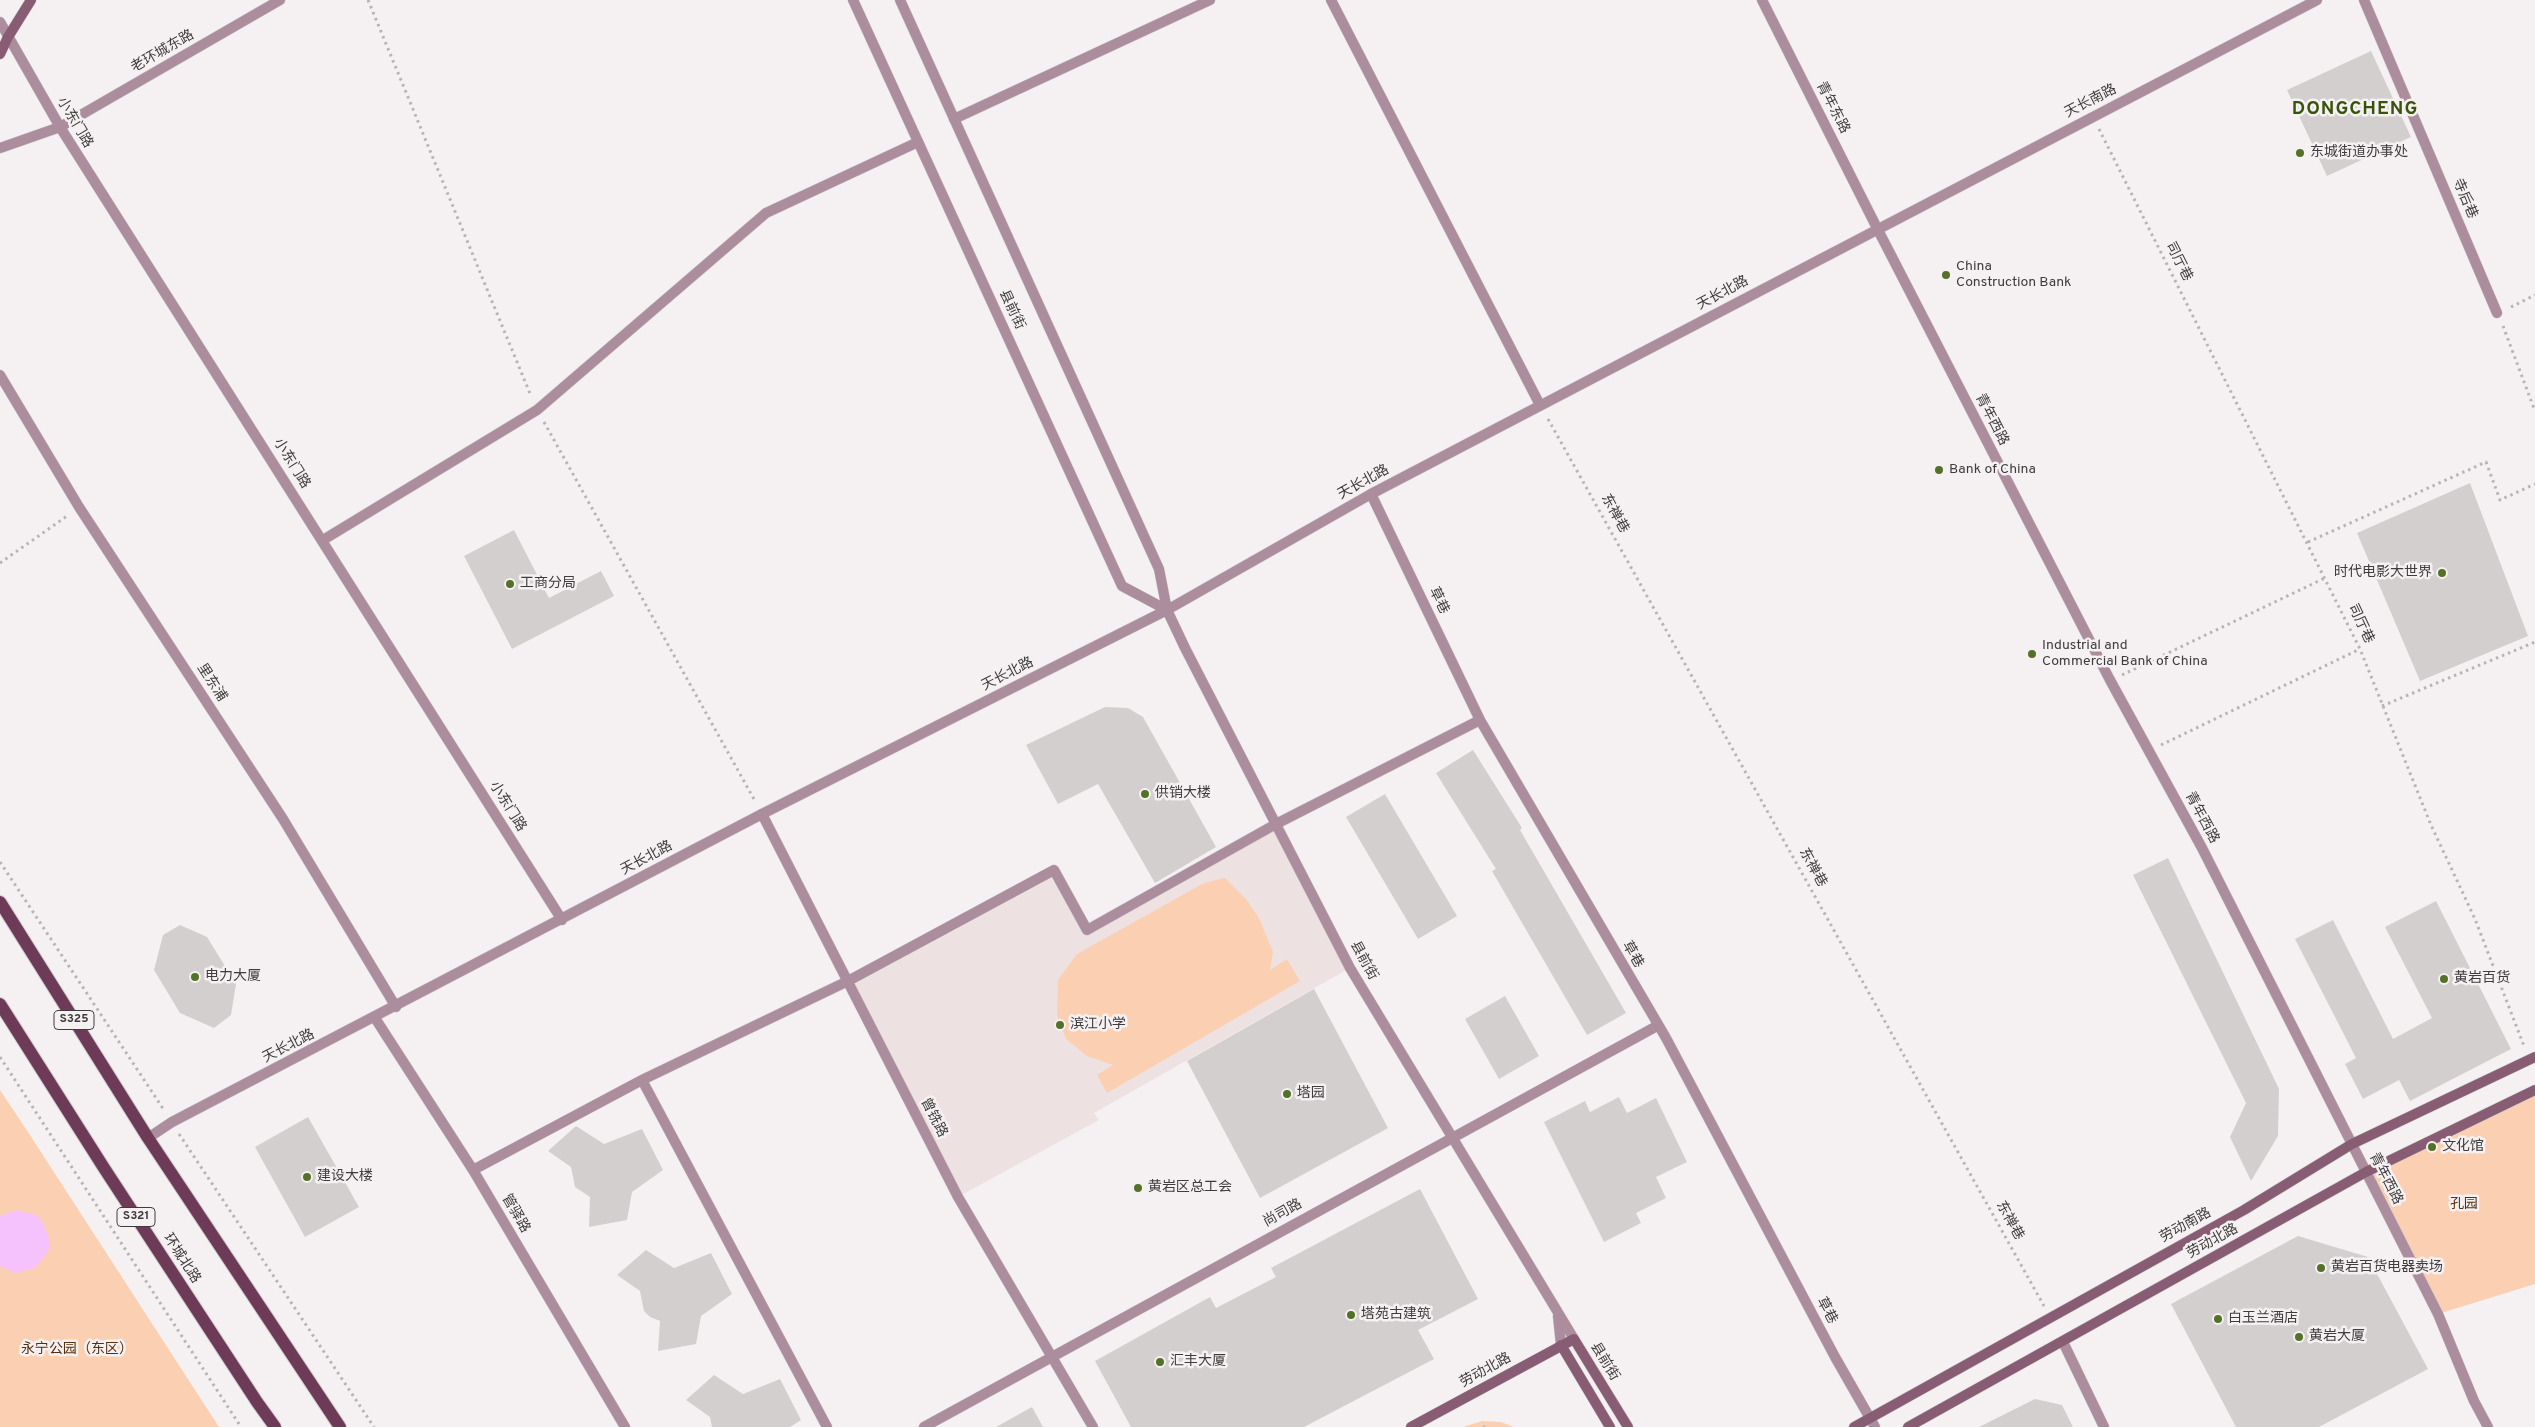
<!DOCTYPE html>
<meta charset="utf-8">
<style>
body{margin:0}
canvas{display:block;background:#f5f1f2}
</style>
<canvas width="2535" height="1427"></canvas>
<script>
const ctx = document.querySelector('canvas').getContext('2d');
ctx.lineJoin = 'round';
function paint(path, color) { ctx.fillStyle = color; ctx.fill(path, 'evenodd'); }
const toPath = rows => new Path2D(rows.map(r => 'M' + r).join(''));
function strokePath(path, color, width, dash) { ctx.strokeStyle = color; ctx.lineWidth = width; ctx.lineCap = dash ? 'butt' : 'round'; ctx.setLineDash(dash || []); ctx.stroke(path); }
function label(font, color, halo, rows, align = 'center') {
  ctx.font = font + ' Overpass,"Noto Sans SC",sans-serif'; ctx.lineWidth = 5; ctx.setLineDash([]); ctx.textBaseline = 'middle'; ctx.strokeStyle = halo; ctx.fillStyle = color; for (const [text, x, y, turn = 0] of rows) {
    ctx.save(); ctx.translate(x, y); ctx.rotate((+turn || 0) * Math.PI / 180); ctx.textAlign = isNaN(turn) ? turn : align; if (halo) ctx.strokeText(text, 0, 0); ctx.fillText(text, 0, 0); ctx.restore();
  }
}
paint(toPath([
 [1276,824,1350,968,1094,1113,1099,1120,958,1197,848,981,1054,870,1087,930]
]), '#eee1e2');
paint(toPath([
 [1225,878,1246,899,1259,918,1273,952,1270,970,1287,959,1300,981,1107,1093,1097,1075,1113,1065,1087,1056,1066,1039,1057,1015,1058,980,1077,954,1204,883],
 [0,1090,28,1132,219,1427,0,1427],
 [2535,1090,2535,1284,2438,1314,2366,1172],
 [1482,1421,1501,1422,1514,1427,1463,1427]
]), '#fbd0b2');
paint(toPath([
 [16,1210,36,1215,43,1223,50,1242,48,1252,35,1268,15,1273,0,1266,0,1216]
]), '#f5c2fd');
paint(toPath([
 [2371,51,2411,137,2327,176,2287,90],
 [2470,483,2528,636,2420,681,2357,533],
 [514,530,549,598,601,571,614,596,512,649,464,556],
 [1105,707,1128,708,1143,717,1216,847,1155,883,1098,784,1058,804,1026,745],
 [1473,750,1522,828,1520,830,1626,1013,1587,1035,1492,871,1496,869,1436,773],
 [1385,794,1457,916,1418,939,1346,817],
 [2168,858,2279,1089,2278,1136,2251,1181,2230,1137,2246,1103,2133,875],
 [2436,901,2511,1049,2410,1101,2399,1080,2363,1099,2345,1064,2356,1058,2295,939,2333,920,2393,1039,2432,1018,2385,927],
 [180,925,207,937,236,984,231,1015,214,1028,180,1013,154,970,163,935],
 [1314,989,1388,1128,1260,1198,1187,1061],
 [1505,996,1539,1056,1499,1079,1465,1019],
 [1619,1097,1627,1113,1656,1098,1687,1162,1656,1177,1666,1198,1636,1213,1641,1223,1604,1242,1544,1122,1585,1101,1590,1112],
 [308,1117,359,1207,305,1237,255,1147],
 [576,1126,604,1144,642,1129,663,1170,632,1192,627,1220,589,1227,590,1197,575,1187,571,1167,548,1151],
 [1420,1189,1478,1299,1418,1330,1434,1359,1304,1427,1131,1427,1095,1361,1210,1297,1216,1308,1276,1277,1271,1268],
 [2298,1236,2368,1257,2428,1369,2319,1427,2236,1427,2171,1304],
 [646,1250,674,1268,711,1253,732,1294,701,1316,696,1344,658,1351,660,1321,650,1317,644,1311,640,1291,617,1275],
 [714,1375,743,1394,780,1379,801,1420,790,1427,712,1427,710,1417,686,1400],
 [2035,1399,2062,1405,2073,1427,1979,1427],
 [1032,1407,1043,1427,996,1427]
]), '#d3cfce');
const service = toPath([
 [0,148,60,127]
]);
const minor = toPath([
 [1331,0,1540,405],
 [2364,0,2497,313],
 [954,119,1210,0],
 [0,375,79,507,283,819,396,1007],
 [1371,494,1480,720,1666,1038,1835,1357,1875,1427],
 [323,540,537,410,766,213,918,142],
 [762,814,958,1197,1093,1427],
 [375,1018,473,1170,625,1427],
 [642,1080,827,1427],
 [473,1170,642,1080,848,981,1054,870,1087,930,1276,824,1480,720],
 [2063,1342,2104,1427],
 [924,1427,1657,1026]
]);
const tertiary = toPath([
 [853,0,1122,586,1167,610],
 [900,0,1159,569,1167,610,1185,648,1350,968,1574,1339],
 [1762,0,1877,228,2110,680,2202,848,2438,1314,2474,1401,2488,1427],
 [0,22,60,127,562,920],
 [60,127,280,0],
 [148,1138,172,1122,762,814,1167,610,1371,494,2317,0],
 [1558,1316,1561,1345]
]);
const secondary = toPath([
 [0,54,8,37,31,0],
 [1561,1345,1610,1427],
 [1411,1427,1574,1339,1628,1427],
 [1854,1427,2244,1210,2352,1144,2535,1057],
 [1908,1427,2366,1172,2535,1090]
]);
const primary = toPath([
 [0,902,148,1138,340,1427],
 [0,1004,104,1168,257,1402,275,1427]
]);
strokePath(service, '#d0cdce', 11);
strokePath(minor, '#d0cdce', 11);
strokePath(tertiary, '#d0cdce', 11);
strokePath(secondary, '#d0cdce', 11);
strokePath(primary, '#d0cdce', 14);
strokePath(toPath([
 [368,0,531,396],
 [2099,129,2360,649,2431,825,2475,919,2524,1046],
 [2511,307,2535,295],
 [2503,326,2535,411],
 [1548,419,2044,1306],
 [544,422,755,801],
 [2308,542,2486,462,2500,500,2535,484],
 [0,563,67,516],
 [2122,675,2325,578],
 [2382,706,2535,642],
 [2161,745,2360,649],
 [0,862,164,1110],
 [0,1057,241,1427],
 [179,1134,374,1427],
 [1483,1427,1486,1427]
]), '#b8b4b5', 3, [2.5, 4]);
strokePath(service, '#ac8d9d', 10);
strokePath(minor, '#ac8d9d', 10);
strokePath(tertiary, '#ac8d9d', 10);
strokePath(secondary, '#885d74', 10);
strokePath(primary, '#6d3b58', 12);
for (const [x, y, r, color] of [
 [2300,153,5,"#537127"],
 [1946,275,5,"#537127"],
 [1939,470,5,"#537127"],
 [2442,573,5,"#537127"],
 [510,584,5,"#537127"],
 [2032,654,5,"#537127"],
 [1145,794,5,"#537127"],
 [195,977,5,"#537127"],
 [2444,979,5,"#537127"],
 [1060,1025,5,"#537127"],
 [1287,1094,5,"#537127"],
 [2432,1147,5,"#537127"],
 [307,1177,5,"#537127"],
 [1138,1188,5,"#537127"],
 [2321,1268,5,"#537127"],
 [1351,1315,5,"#537127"],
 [2218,1319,5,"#537127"],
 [2299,1337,5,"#537127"],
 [1160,1362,5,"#537127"]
]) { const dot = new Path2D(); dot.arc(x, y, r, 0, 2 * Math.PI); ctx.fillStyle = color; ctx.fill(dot); strokePath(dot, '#f5f1f2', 2); }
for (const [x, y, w] of [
 [74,1020,40],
 [136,1217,38]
]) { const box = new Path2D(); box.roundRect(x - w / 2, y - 9.5, w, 19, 4); ctx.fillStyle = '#f5f1f2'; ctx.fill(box); strokePath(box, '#3e3c3c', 1); }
label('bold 12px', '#3e3c3c', null, [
 ["S325",74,1020],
 ["S321",136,1217]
]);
label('14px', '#3e3c3c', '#f5f1f2', [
 ["老环城东路",163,52,-30],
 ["天长南路",2091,102,-27],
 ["青年东路",1832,108,63],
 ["小东门路",74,123,59],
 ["寺后巷",2464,199,67],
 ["司厅巷",2178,262,63],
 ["天长北路",1723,294,-28],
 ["县前街",1011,310,65],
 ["青年西路",1991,420,63],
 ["小东门路",291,464,58],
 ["天长北路",1364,483,-29],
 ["东禅巷",1614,514,61],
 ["草巷",1438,601,64],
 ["司厅巷",2360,624,65],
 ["天长北路",1008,675,-27],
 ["里东浦",211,683,57],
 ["小东门路",507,807,58],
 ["青年西路",2201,818,62],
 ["天长北路",647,859,-28],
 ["东禅巷",1812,868,61],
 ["草巷",1632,955,60],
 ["县前街",1363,961,61],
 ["天长北路",289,1047,-27],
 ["曾铣路",933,1118,63],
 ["青年西路",2385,1179,63],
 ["管驿路",515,1214,60],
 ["尚司路",1283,1214,-29],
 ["东禅巷",2009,1221,61],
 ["劳动南路",2186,1226,-29],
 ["劳动北路",2213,1242,-29],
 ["环城北路",181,1259,57],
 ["草巷",1826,1311,62],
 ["县前街",1604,1362,58],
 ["劳动北路",1486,1371,-29]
]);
label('14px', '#3e3c3c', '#f5f1f2', [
 ["东城街道办事处",2310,153],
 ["China",1956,267],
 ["Construction Bank",1956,283],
 ["Bank of China",1949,470],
 ["时代电影大世界",2432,573,"right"],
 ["工商分局",520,584],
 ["Industrial and",2042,646],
 ["Commercial Bank of China",2042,662],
 ["供销大楼",1155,794],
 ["电力大厦",205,977],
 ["黄岩百货",2454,979],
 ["滨江小学",1070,1025],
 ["塔园",1297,1094],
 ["文化馆",2442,1147],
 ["建设大楼",317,1177],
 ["黄岩区总工会",1148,1188],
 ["黄岩百货电器卖场",2331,1268],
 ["塔苑古建筑",1361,1315],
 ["白玉兰酒店",2228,1319],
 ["黄岩大厦",2309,1337],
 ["汇丰大厦",1170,1362]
], 'left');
label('14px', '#58300c', '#f5f1f2', [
 ["孔园",2464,1205],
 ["永宁公园（东区）",77,1350]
]);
ctx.letterSpacing = '1px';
label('bold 19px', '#38530b', '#f5f1f2', [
 ["DONGCHENG",2355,110]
]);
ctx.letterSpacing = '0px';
</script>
